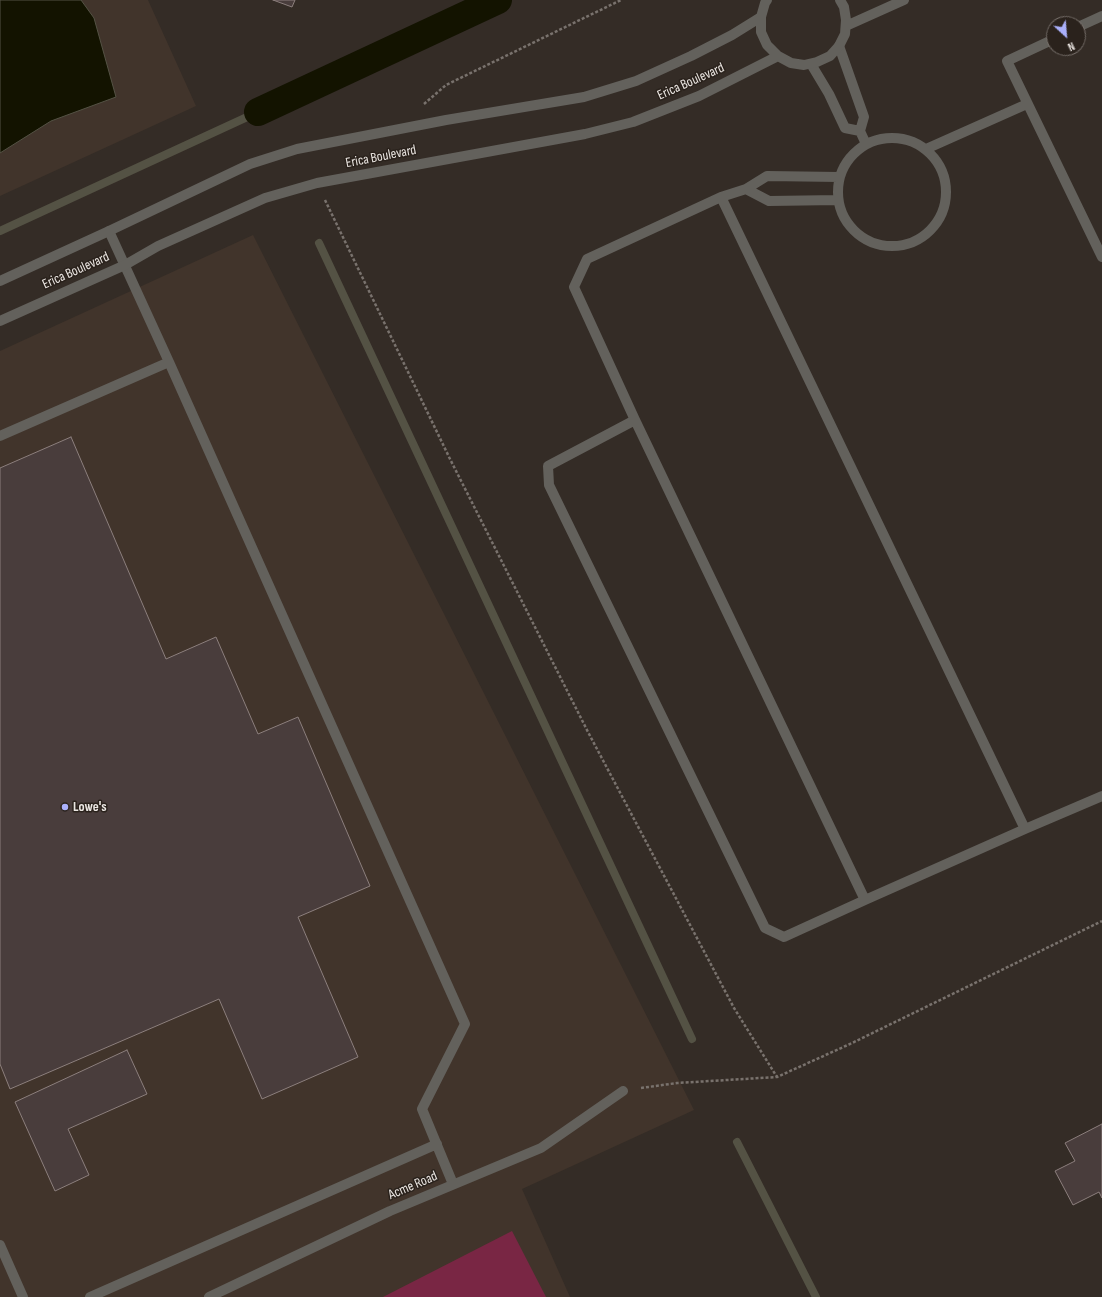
<!DOCTYPE html>
<style>
body{margin:0}
#map{position:relative;width:1102px;height:1297px;overflow:hidden;background:#342c26;font-family:"Sofia Sans Condensed",sans-serif}
canvas{display:block}
.north{position:absolute;left:1046px;top:16px;width:40px;height:40px;box-sizing:border-box;background:#2a221c;border:1px solid #77706b;border-radius:50%;rotate:154deg;font-size:11px;font-weight:700;line-height:16px;text-align:center;color:#ebe6e2}
.north::after{content:'';display:block;margin:auto;width:14px;height:18px;background:#aab0fb;clip-path:polygon(50% 0,100% 100%,50% 72%,0 100%)}
</style>
<div id="map">
<canvas width="1102" height="1297"></canvas>
<div class="north">N</div>
</div>
<script>
const ctx = document.querySelector('canvas').getContext('2d');
ctx.lineJoin = 'round';
function paint(path, color) { ctx.fillStyle = color; ctx.fill(path, 'evenodd'); }
const toPath = rows => new Path2D(rows.map(r => 'M' + r).join(''));
function strokePath(path, color, width, dash) { ctx.strokeStyle = color; ctx.lineWidth = width; ctx.lineCap = dash ? 'butt' : 'round'; ctx.setLineDash(dash || []); ctx.stroke(path); }
function label(font, color, halo, rows, align = 'center') {
  ctx.font = font + ' "Sofia Sans Condensed",sans-serif'; ctx.lineWidth = 3; ctx.setLineDash([]); ctx.textBaseline = 'middle'; ctx.strokeStyle = halo; ctx.fillStyle = color; for (const [text, x, y, turn = 0] of rows) {
    ctx.save(); ctx.translate(x, y); ctx.rotate((+turn || 0) * Math.PI / 180); ctx.textAlign = isNaN(turn) ? turn : align; if (halo) ctx.strokeText(text, 0, 0); ctx.fillText(text, 0, 0); ctx.restore();
  }
}
paint(toPath([
 [0,0,148,0,196,106,0,196],
 [253,235,694,1110,522,1189,570,1297,0,1297,0,351]
]), '#41342b');
paint(toPath([
 [512,1231,546,1297,383,1297]
]), '#792644');
const water = toPath([
 [0,0,81,0,94,18,116,97,51,121,0,153,0,0]
]);
paint(water, '#131300');
strokePath(water, '#545244', 1);
strokePath(toPath([
 [0,231,258,112],
 [319,243,692,1039],
 [737,1142,816,1297]
]), '#545244', 8);
strokePath(toPath([
 [258,112,498,0]
]), '#131300', 28);
const building = toPath([
 [273,0,295,0,292,7,273,0],
 [71,437,166,659,216,637,258,734,298,717,370,886,298,917,358,1057,262,1099,219,999,10,1089,0,1064,0,468,71,437],
 [127,1050,147,1094,68,1129,89,1175,55,1191,15,1102,127,1050],
 [1102,1124,1102,1198,1099,1192,1073,1205,1055,1171,1075,1161,1065,1143,1102,1124]
]);
paint(building, '#493d3c');
strokePath(building, '#8c7f7d', 1);
strokePath(toPath([
 [424,104,446,85,621,0],
 [325,200,450,459,588,732,734,1008,777,1077],
 [641,1088,677,1083,777,1077,850,1044,1102,921]
]), '#79726d', 2.5, [3, 2]);
strokePath(toPath([
 [109,231,169,362],
 [0,436,169,362,465,1024,422,1109,453,1184],
 [0,1245,23,1297],
 [90,1297,437,1144]
]), '#63615c', 10);
strokePath(toPath([
 [1078,27,1102,16],
 [1054,39,1007,61,1102,257],
 [839,46,864,117,860,131,866,144],
 [811,64,829,94,845,128,860,131],
 '838 192a54 54 0 1 1 108 0a54 54 0 1 1-108 0Z',
 [926,149,1027,104],
 [721,197,1025,829,865,900,635,420,574,287,587,259,721,197,746,189],
 [838,200,769,201,746,189,767,176,839,177],
 [635,420,548,466,549,485,765,928,784,937,865,900],
 [1025,829,1102,796],
 [209,1297,390,1211,541,1148,623,1091]
]), '#63615c', 10);
strokePath(toPath([
 [767,0,765,3,761,17,761,32,767,45,778,56,791,63,804,65,817,62,830,56,839,46,845,34,846,20,844,7,840,0],
 [846,26,904,0],
 [0,281,109,231,250,164,297,149,446,120,584,97,636,81,691,56,732,35,761,17],
 [0,321,125,265,158,246,265,198,317,183,585,134,633,122,699,96,778,56]
]), '#63615c', 10);
for (const [x, y, r, color] of [
 [65,807,4,"#aab0fb"]
]) { const dot = new Path2D(); dot.arc(x, y, r, 0, 2 * Math.PI); ctx.fillStyle = color; ctx.fill(dot); strokePath(dot, '#2a221c', 1.5); }
label('14px', '#ebe6e2', '#2a221c', [
 ["Erica Boulevard",691,82,-24],
 ["Erica Boulevard",381,157,-11],
 ["Erica Boulevard",76,271,-24],
 ["Acme Road",413,1186,-23]
]);
label('bold 14px', '#ebe6e2', '#2a221c', [
 ["Lowe's",73,807]
], 'left');
</script>
